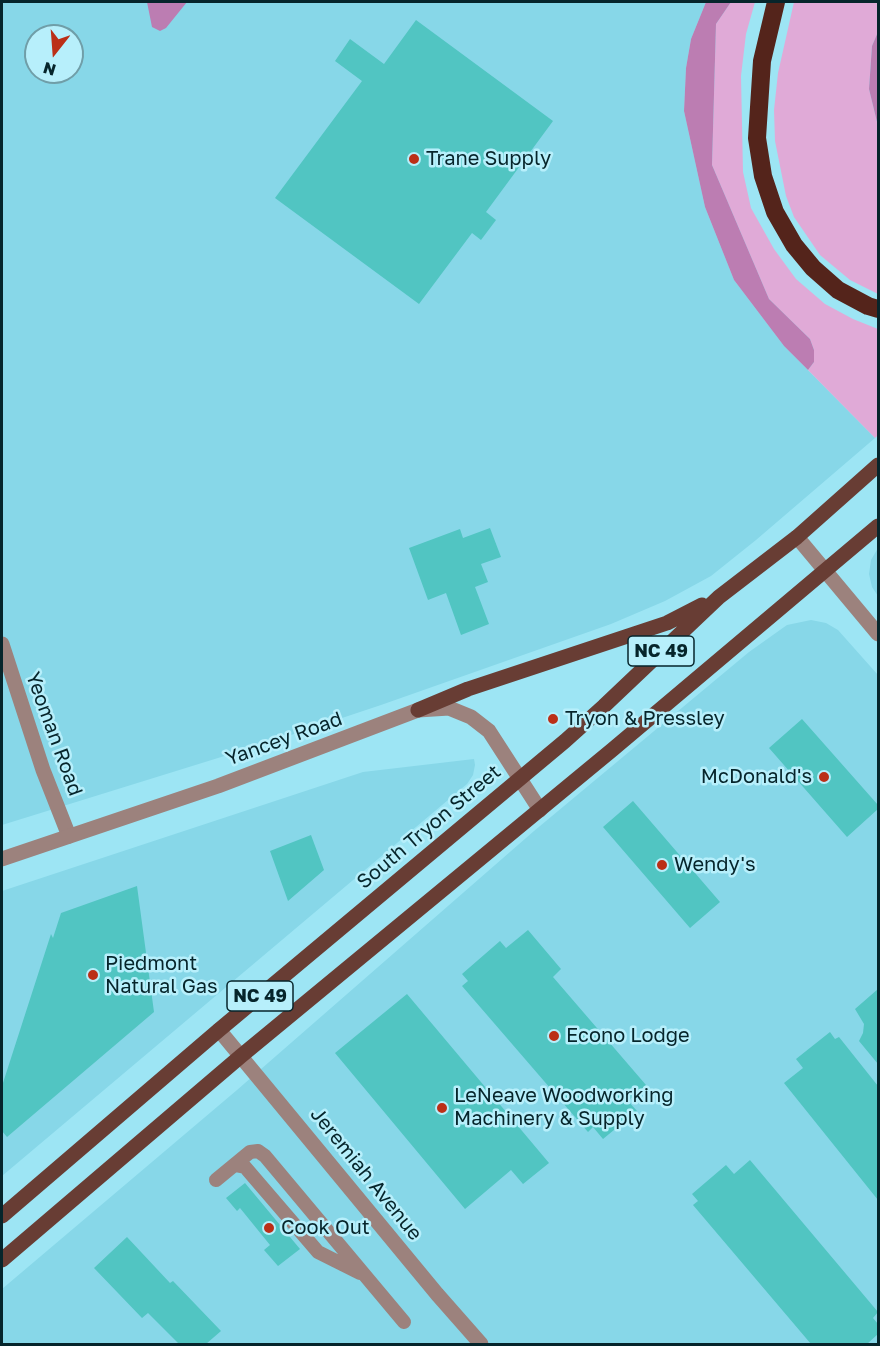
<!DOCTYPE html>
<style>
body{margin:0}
#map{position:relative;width:880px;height:1346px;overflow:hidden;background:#9de5f4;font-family:"Golos Text",sans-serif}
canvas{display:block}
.frame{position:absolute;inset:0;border:3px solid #06252b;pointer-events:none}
.north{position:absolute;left:24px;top:24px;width:60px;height:60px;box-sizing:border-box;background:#b7effb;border:2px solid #709ea8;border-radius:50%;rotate:197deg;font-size:16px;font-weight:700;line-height:24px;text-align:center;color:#06252b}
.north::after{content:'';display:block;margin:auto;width:21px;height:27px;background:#bb2f17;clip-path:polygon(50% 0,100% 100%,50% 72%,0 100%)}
</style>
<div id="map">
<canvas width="880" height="1346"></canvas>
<div class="frame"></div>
<div class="north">N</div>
</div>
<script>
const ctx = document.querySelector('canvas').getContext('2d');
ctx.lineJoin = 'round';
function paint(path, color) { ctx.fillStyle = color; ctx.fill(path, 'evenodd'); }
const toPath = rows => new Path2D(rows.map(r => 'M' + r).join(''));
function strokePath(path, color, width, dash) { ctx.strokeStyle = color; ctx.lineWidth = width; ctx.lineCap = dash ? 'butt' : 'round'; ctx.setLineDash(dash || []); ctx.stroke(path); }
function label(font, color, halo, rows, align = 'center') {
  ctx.font = font + ' "Golos Text",sans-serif'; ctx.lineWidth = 5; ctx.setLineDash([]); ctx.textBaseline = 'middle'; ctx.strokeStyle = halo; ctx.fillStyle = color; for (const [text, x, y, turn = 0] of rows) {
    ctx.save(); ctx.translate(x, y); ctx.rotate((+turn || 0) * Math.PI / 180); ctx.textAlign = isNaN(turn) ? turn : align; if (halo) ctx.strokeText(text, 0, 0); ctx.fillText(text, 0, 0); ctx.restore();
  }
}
paint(toPath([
 [2,2,706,2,691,39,686,68,684,111,705,207,734,280,784,346,875,438,756,540,711,576,665,601,611,624,381,705,276,740,2,825],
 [36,36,72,36,72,72,36,72],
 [878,548,878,596,872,587,869,574,871,560],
 [811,620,826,623,838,630,878,675,878,1344,2,1344,2,1289,237,1090,534,831,749,652,787,625],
 [474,759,475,765,473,775,467,784,2,1176,2,891,363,772]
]), '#87d7e8');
paint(toPath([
 [731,2,755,2,746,34,741,76,743,172,751,208,774,249,796,279,825,304,853,319,878,329,878,435,875,438,808,370,814,362,814,350,810,339,769,299,712,165,716,24],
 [794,2,878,2,878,32,872,46,869,89,878,126,878,294,850,280,820,255,794,217,786,196,775,141,774,110,778,73]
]), '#e0aad7');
paint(toPath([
 [147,2,187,2,166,28,160,31,152,27],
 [706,2,731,2,716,24,712,165,769,299,810,339,814,350,814,362,808,370,784,346,734,280,705,207,684,111,686,68,691,39],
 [878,32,878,126,869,89,872,46]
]), '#bc7db2');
paint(toPath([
 [416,20,553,121,486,212,496,220,481,240,472,233,419,304,275,198,362,81,335,61,350,39,384,64],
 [490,528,501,557,481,564,488,582,475,587,489,624,461,635,446,593,428,600,409,548,460,529,463,538],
 [802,719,878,805,878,809,847,837,769,748],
 [633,801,720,902,690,928,603,827],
 [311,835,324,870,288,901,270,851],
 [137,886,154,1012,7,1137,2,1131,2,1086,51,934,53,938,61,913],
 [528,930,561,969,553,977,646,1085,628,1101,637,1111,603,1139,593,1127,588,1132,462,986,468,981,462,974,500,941,506,948],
 [878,989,878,1064,859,1041,863,1033,864,1024,855,1009],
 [407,994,549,1163,523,1184,511,1170,465,1209,335,1053],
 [830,1032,835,1039,839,1037,878,1086,878,1200,784,1083,803,1068,796,1059],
 [750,1160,878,1312,873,1318,878,1324,878,1334,867,1344,811,1344,693,1205,698,1201,692,1194,726,1165,734,1174],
 [245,1183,300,1249,278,1266,264,1250,270,1245,240,1208,237,1211,226,1198],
 [127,1237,170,1283,173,1281,221,1331,206,1344,179,1344,148,1313,142,1318,94,1268]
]), '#51c5c2');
strokePath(toPath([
 [235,1165,245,1167,318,1252,360,1273],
 [216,1180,250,1152,258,1151,265,1156,404,1322]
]), '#9c827d', 14);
strokePath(toPath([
 [2,644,43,770,69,836],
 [219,1030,437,1294,481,1344]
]), '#9c827d', 15);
strokePath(toPath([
 [797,537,878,634],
 [2,859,218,786,418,710,449,708,471,717,489,731,540,810]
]), '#9c827d', 15);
strokePath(toPath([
 [418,710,468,689,667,623,702,605],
 [2,1216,219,1030,565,741,604,706,719,597,797,537,878,465],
 [2,1260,241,1056,612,750,878,526]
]), '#683d34', 15);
strokePath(toPath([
 [776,2,762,61,757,138,763,176,775,212,794,245,813,268,838,290,868,306,878,309]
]), '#54241b', 18);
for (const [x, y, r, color] of [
 [414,159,6,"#bb2f17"],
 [553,719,6,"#bb2f17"],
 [824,777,6,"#bb2f17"],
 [662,865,6,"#bb2f17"],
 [93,975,6,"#bb2f17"],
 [554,1036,6,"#bb2f17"],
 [442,1108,6,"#bb2f17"],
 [269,1228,6,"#bb2f17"]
]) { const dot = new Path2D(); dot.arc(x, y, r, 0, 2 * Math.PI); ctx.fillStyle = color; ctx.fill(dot); strokePath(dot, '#b7effb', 2); }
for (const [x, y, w] of [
 [661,651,66],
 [260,996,66]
]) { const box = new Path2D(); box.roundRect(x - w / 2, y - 15, w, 30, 4.5); ctx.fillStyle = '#b7effb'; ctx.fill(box); strokePath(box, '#06252b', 1.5); }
label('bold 18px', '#06252b', null, [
 ["NC 49",661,651],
 ["NC 49",260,996]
]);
label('20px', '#06252b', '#b7effb', [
 ["Trane Supply",426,159],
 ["Tryon & Pressley",565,719],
 ["McDonald's",812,777,"right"],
 ["Wendy's",674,865],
 ["Piedmont",105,964],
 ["Natural Gas",105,987],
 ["Econo Lodge",566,1036],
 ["LeNeave Woodworking",454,1096],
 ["Machinery & Supply",454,1119],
 ["Cook Out",281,1228]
], 'left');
label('20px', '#06252b', '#b7effb', [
 ["Yeoman Road",54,734,70],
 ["Yancey Road",284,739,-20],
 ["South Tryon Street",429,827,-40],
 ["Jeremiah Avenue",366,1174,51]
]);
</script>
